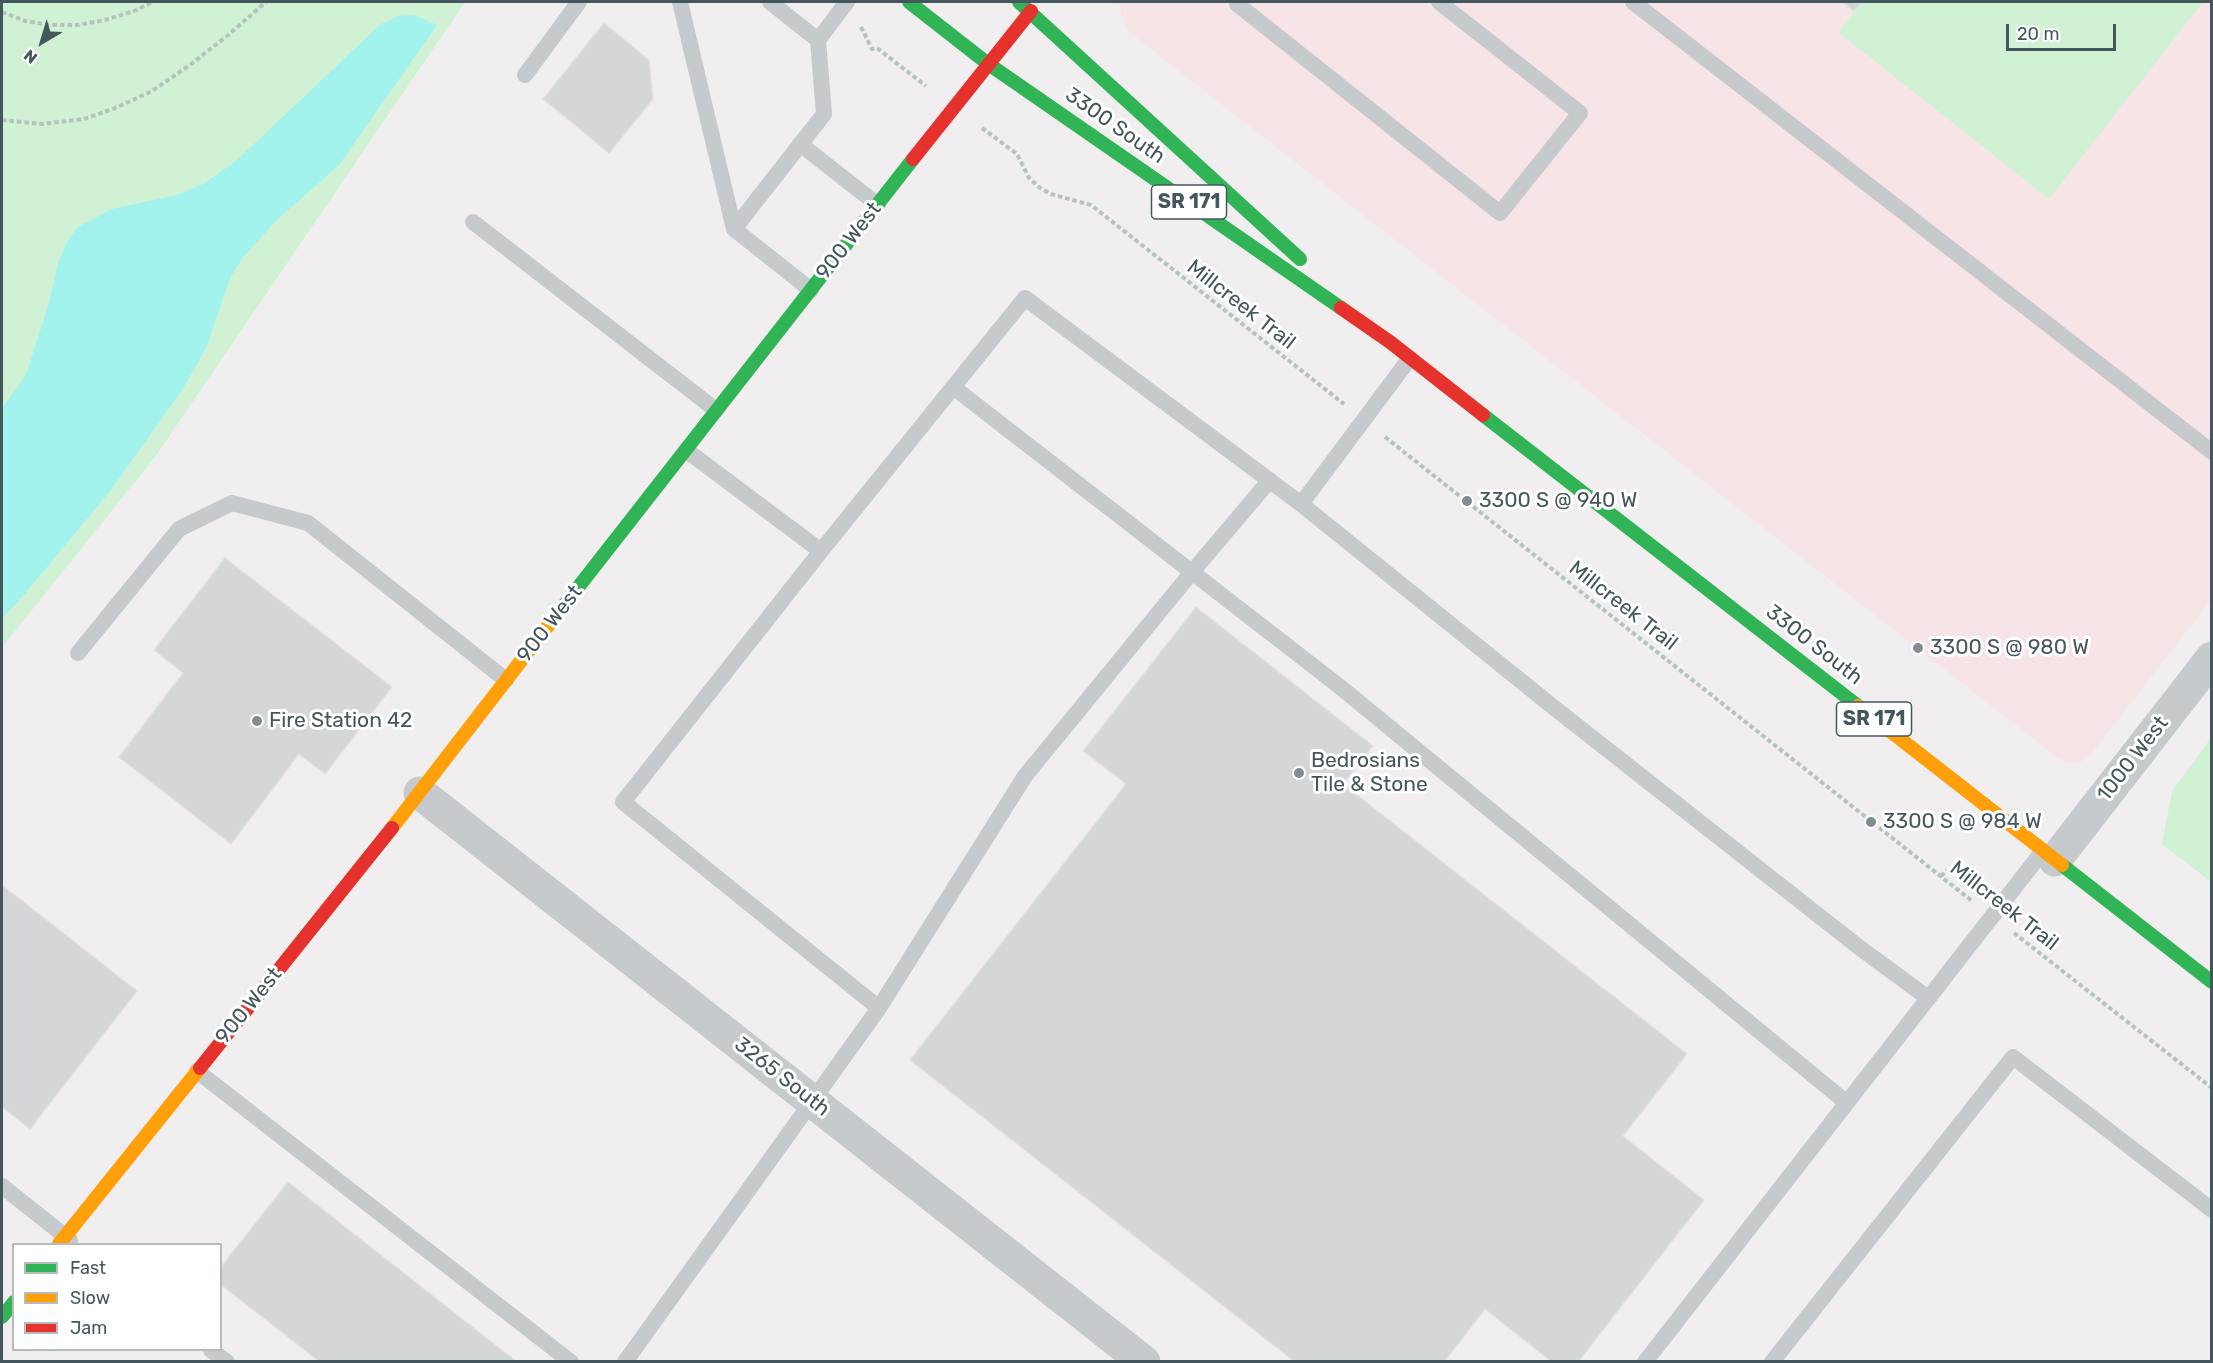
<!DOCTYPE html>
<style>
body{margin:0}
#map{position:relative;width:2213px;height:1363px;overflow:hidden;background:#f0eeef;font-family:Rubik,sans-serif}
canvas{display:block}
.frame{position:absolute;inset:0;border:3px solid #44575d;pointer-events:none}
.legend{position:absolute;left:12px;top:1243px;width:210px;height:108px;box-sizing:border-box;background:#fff;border:2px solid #b4bcbe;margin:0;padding:8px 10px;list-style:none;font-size:18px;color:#44575d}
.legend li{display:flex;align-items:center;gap:12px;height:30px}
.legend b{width:30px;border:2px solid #b4bcbe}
.north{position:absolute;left:12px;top:12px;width:60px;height:60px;-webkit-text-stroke:4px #fff;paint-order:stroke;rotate:218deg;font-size:16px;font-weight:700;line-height:24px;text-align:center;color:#44575d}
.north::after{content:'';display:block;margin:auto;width:21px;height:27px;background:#44575d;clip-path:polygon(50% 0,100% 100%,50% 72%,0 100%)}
.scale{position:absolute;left:2006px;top:24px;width:110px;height:27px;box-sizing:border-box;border:3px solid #44575d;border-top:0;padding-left:8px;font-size:18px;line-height:21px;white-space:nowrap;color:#44575d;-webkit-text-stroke:4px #fff;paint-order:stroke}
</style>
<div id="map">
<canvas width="2213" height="1363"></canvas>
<div class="frame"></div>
<ul class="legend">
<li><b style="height:8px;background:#30b455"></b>Fast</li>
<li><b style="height:8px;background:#ff9f0a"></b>Slow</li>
<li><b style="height:8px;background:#e5322d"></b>Jam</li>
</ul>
<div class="north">N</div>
<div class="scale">20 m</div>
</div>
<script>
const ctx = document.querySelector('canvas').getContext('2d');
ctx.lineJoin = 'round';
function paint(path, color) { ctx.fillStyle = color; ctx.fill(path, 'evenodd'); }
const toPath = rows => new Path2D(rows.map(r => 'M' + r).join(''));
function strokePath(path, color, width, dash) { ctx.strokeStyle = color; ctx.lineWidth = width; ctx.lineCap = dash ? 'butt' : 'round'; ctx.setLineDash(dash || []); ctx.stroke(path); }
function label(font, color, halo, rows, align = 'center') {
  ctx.font = font + ' Rubik,sans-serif'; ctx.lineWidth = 6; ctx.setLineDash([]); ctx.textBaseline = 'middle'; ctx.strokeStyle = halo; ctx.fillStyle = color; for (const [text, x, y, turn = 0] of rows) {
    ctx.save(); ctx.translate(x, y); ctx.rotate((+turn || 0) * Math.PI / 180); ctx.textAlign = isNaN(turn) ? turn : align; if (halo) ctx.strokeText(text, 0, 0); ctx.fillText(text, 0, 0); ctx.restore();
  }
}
paint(toPath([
 [1119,2,2211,2,2211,600,2092,753,2082,761,2075,763,2068,763,2058,758,1129,32,1124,25]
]), '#f7e4e7');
paint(toPath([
 [2,2,465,2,155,457,2,647],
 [1862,2,2203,2,2049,199,1838,32],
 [2211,738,2211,882,2162,844,2172,791]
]), '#d1f1d5');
paint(toPath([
 [414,15,437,25,339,165,278,219,243,257,230,278,206,348,182,390,111,490,23,596,2,618,2,409,26,375,49,303,58,263,68,240,78,227,112,209,177,195,203,184,235,162,381,24,399,16]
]), '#a2f2ee');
const building = toPath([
 [1842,2,1862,2,1854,11,1842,2],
 [604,23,649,60,653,99,609,153,543,99,604,23],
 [225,558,392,687,325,774,299,754,231,844,119,757,183,673,154,650,225,558],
 [1196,607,1373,746,1343,784,1687,1054,1623,1136,1704,1200,1578,1362,1552,1362,1485,1309,1444,1362,1295,1362,910,1060,1126,784,1083,751,1196,607],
 [2,885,137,991,30,1129,2,1107,2,885],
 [288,1182,517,1362,320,1362,220,1284,220,1268,288,1182]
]);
paint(building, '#d5d6d8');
strokePath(building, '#e1e1e2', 1.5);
strokePath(toPath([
 [2,12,25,21,50,25,78,25,105,20,134,11,153,2],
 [861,27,872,49,877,48,926,86],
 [2,120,42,124,84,119,113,109,152,91,190,65,227,36,266,2],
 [982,128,1017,154,1029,178,1040,188,1051,194,1091,205,1344,404],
 [1385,437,1972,901],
 [1941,876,1947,870],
 [2014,933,2212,1088]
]), '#b4c4bb', 4, [4.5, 3]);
strokePath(toPath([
 [680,2,734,229,811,290],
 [770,2,818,40],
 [1239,2,1237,4,1500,213,1580,113,1439,2],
 [1633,2,2212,452],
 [525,75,579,2],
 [800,144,878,205],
 [473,222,716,410],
 [734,229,824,114,818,40,847,2],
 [953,387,1339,686,1847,1103],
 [686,450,821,551],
 [1301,504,1557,710,1860,948,1928,998],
 [78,653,179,529,232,503,308,523,506,680],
 [879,1008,1025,776,1192,572,1270,480],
 [197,1071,571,1362],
 [2,1186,70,1240],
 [211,1350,227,1362],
 [625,1362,879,1008,623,802,821,551,1025,298,1301,504,1410,358],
 [1645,1362,2043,851],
 [1772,1362,2013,1057,2212,1210]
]), '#c6cacc', 16);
strokePath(toPath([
 [420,793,1144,1362],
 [2055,860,2212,658]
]), '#c6cacc', 33);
strokePath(toPath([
 [909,2,987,63,1341,308],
 [1019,2,1300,259],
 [1483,415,1858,706],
 [551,622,913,159],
 [2062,865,2212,982],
 [2,1317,14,1302]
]), '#30b455', 14);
strokePath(toPath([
 [1858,706,2062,865],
 [392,828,551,622],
 [59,1244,200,1068]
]), '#ff9f0a', 14);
strokePath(toPath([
 [913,159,1031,11],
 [1341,308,1390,342,1483,415],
 [200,1068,392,828]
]), '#e5322d', 14);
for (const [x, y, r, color] of [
 [1467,501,6,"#808c90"],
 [1918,648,6,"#808c90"],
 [257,721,6,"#808c90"],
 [1299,773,6,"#808c90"],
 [1871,822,6,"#808c90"]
]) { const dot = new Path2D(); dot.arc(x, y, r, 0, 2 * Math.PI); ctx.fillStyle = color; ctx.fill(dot); strokePath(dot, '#fff', 2); }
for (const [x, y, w] of [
 [1189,202,75],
 [1874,719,75]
]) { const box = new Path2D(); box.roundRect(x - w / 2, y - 17, w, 34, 4.5); ctx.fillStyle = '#fff'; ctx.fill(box); strokePath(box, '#44575d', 1.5); }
label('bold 20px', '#44575d', null, [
 ["SR 171",1189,202],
 ["SR 171",1874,719]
]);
label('21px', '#44575d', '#fff', [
 ["3300 South",1115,126,35],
 ["900 West",849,241,-52],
 ["Millcreek Trail",1241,305,38],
 ["Millcreek Trail",1623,606,38],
 ["900 West",550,624,-52],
 ["3300 South",1814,645,38],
 ["1000 West",2133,759,-52],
 ["Millcreek Trail",2004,906,38],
 ["900 West",249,1006,-51],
 ["3265 South",782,1077,38]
]);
label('21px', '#44575d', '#fff', [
 ["3300 S @ 940 W",1479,501],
 ["3300 S @ 980 W",1930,648],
 ["Fire Station 42",269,721],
 ["Bedrosians",1311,761],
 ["Tile & Stone",1311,785],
 ["3300 S @ 984 W",1883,822]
], 'left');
</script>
